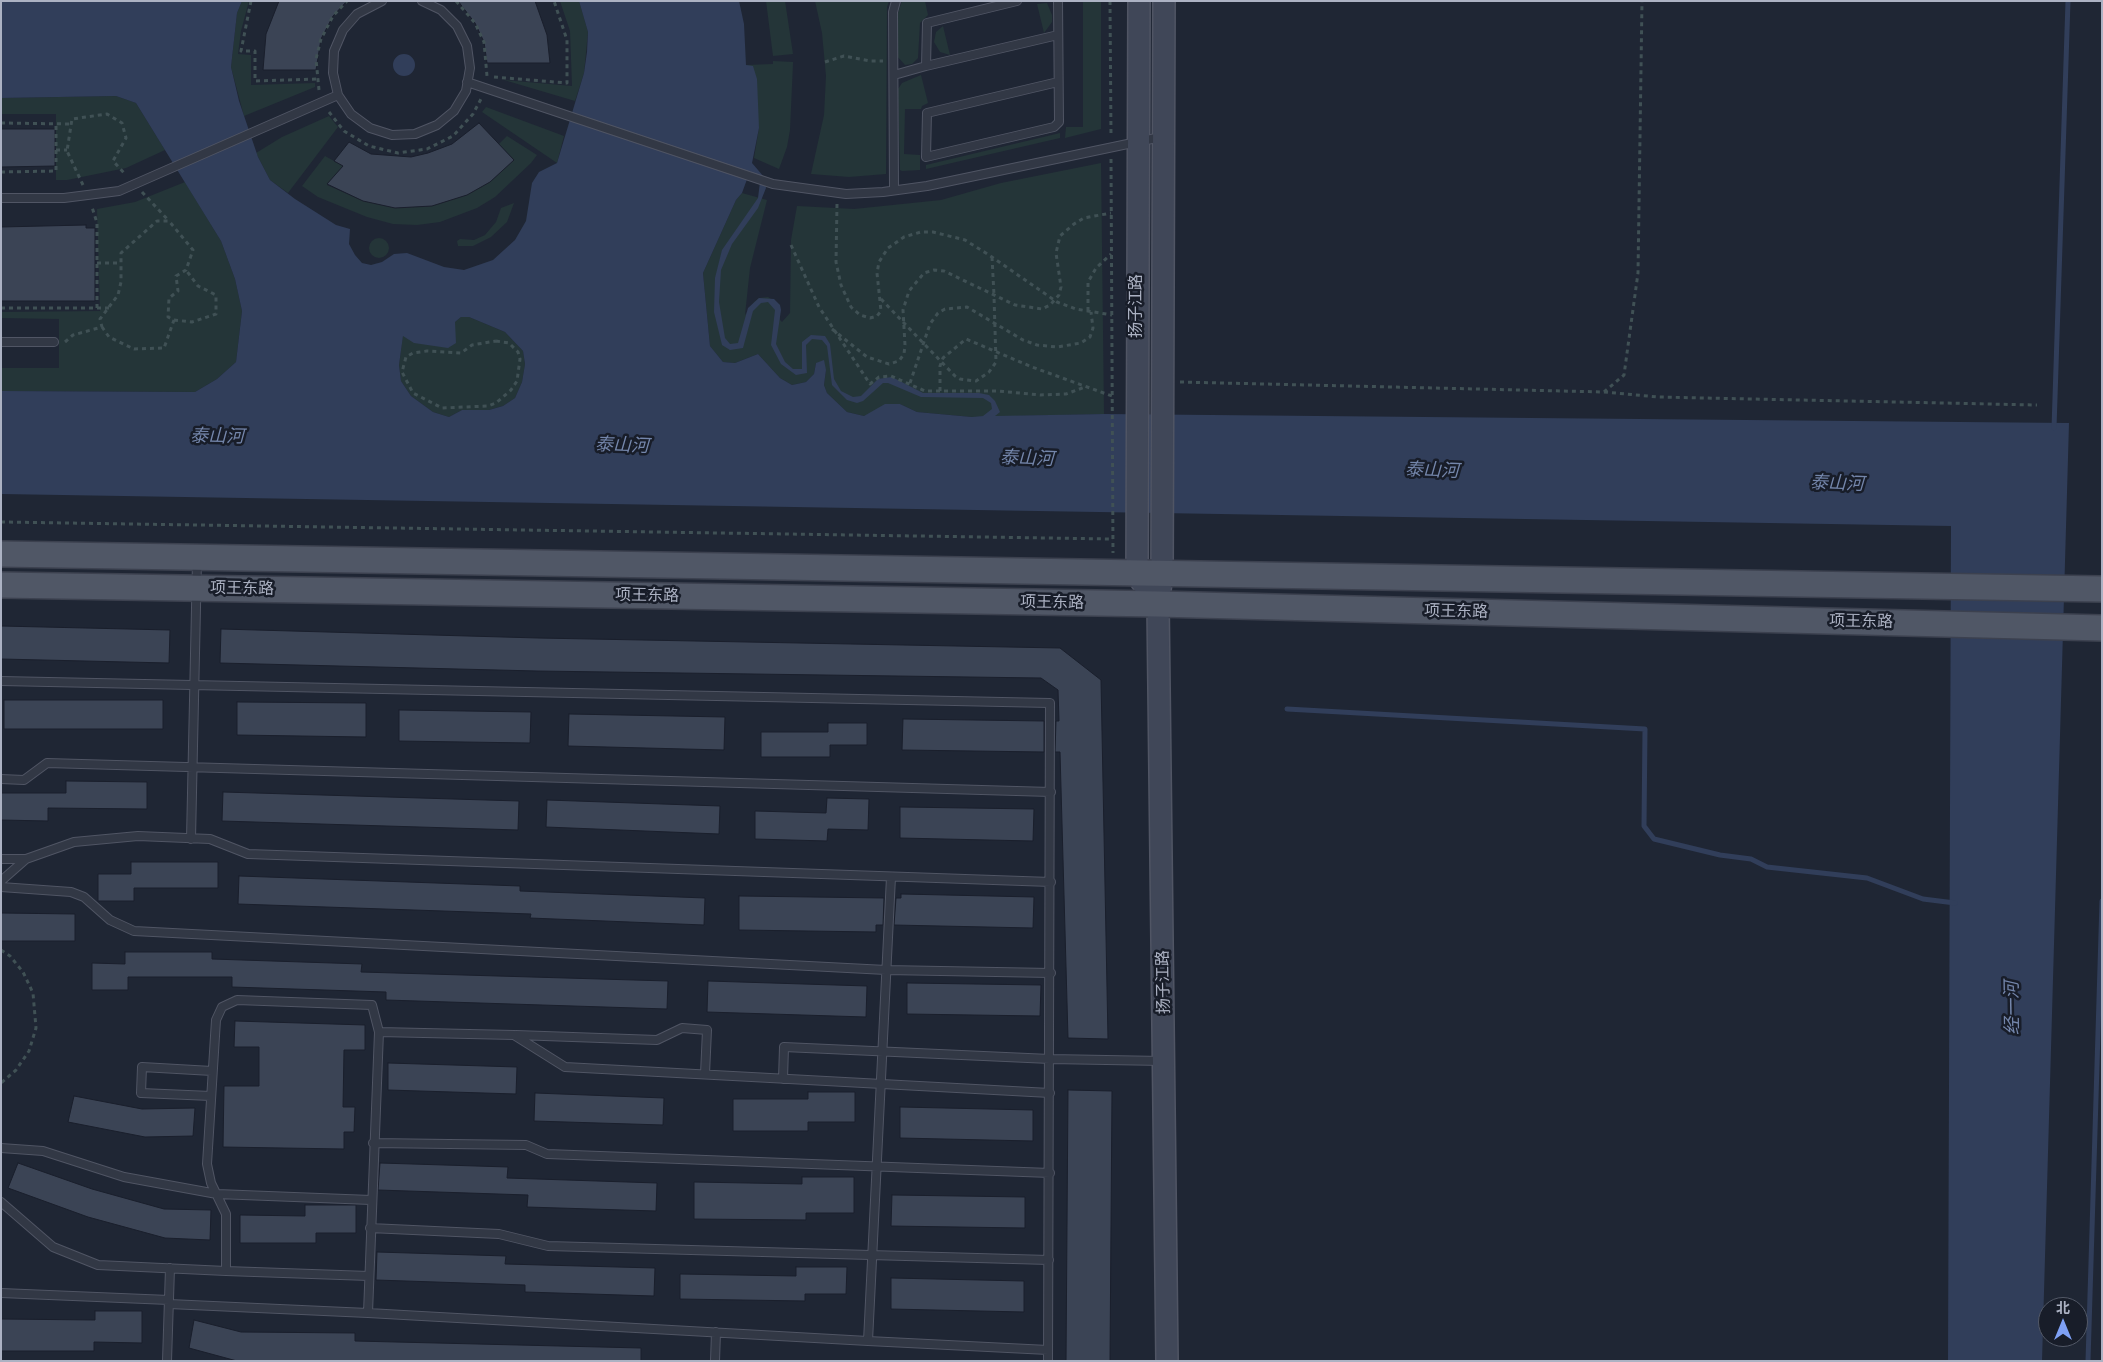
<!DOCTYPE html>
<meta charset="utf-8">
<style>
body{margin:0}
#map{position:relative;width:2103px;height:1362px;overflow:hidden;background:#1f2634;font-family:"Space Grotesk","Noto Sans SC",sans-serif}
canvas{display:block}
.frame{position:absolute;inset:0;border:2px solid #acb2c3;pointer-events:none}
.north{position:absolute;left:2038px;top:1297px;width:50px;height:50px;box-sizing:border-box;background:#181d29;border:1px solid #535967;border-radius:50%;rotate:0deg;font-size:14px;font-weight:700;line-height:20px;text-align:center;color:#acb2c3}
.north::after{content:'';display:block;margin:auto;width:18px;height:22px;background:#7ea0f5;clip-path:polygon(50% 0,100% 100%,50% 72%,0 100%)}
</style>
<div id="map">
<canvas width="2103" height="1362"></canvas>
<div class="frame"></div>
<div class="north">北</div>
</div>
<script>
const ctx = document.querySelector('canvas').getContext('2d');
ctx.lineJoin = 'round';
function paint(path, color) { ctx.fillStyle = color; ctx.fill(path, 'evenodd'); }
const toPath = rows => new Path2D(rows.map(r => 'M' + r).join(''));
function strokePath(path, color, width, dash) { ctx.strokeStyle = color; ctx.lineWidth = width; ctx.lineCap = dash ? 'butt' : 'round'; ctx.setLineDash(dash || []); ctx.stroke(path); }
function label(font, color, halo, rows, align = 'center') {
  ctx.font = font + ' "Space Grotesk","Noto Sans SC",sans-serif'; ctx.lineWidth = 5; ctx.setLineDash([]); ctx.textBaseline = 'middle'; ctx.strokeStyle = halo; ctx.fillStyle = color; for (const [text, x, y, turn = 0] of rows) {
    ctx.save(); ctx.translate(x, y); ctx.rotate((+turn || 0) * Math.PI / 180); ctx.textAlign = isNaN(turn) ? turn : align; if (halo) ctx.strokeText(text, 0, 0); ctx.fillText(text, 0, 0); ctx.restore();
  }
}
paint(toPath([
 [242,1,249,1,241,31,238,54,251,55,251,85,315,83,315,87,244,116,231,67,237,13],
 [560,1,579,1,588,32,584,73,575,101,504,80,572,86,570,31],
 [766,1,785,1,793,54,773,56],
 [815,1,889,1,887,7,886,174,849,177,811,174,824,115,826,76,822,33],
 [902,1,925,1,928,15,920,23,918,58,912,64,905,65,896,55,897,16],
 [1083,1,1101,1,1101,129,1065,138,1066,127,1083,127],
 [1047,3,1052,15,1052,22,1044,33,1037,4],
 [943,26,950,55,940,52,934,42,936,32],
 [773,61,793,62,793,64,790,130,787,147,779,169,754,158,759,128,746,65,773,64],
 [921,75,928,103,922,106,921,109,905,109,904,154,920,155,920,170,902,171,900,170,898,89,902,83],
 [116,96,136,103,165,150,126,168,67,180,56,180,56,114,1,114,1,98],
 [486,107,564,136,557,163,482,112],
 [329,116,338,127,288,193,270,180,256,153,282,137],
 [1060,133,1060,138,926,169,926,165],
 [507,136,537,155,531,163,495,197,477,208,440,222,417,225,393,224,367,217,318,197,302,186,325,156,343,166,327,185,363,201,395,208,432,206,467,195,490,182,514,160,499,144],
 [1101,163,1104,414,972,417,917,412,900,404,864,416,847,412,827,393,824,385,826,370,816,363,814,374,806,382,792,385,780,378,758,354,735,363,723,362,710,346,703,273,736,200,742,193,767,200,750,268,745,315,754,302,759,298,768,297,780,305,780,320,782,322,790,313,791,240,797,206,854,209,941,200,1001,183],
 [185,182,221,241,235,279,242,311,236,362,217,379,195,392,1,391,1,368,59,368,59,319,1,318,1,312,100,311,97,209,135,202],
 [514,203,507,222,491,237,473,246,458,246,457,241,460,239,474,240,485,235,496,222,501,208],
 '369 248a10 10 0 1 1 20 0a10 10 0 1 1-20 0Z',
 [461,317,469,317,505,332,523,351,525,364,522,382,515,398,503,406,489,410,462,410,449,417,433,412,411,396,401,381,399,365,403,335,455,330,455,322]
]), '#243538');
paint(toPath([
 [1,1,242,1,237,13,231,67,239,101,258,157,270,180,295,199,336,225,350,229,349,244,355,255,362,263,371,265,382,262,394,254,407,253,444,267,464,270,493,260,515,240,526,221,532,183,539,172,557,163,584,73,587,52,588,32,579,1,739,1,744,24,746,65,753,66,757,79,759,128,752,163,764,177,766,188,758,208,732,244,721,270,719,302,725,338,730,344,738,343,748,308,759,298,774,299,780,305,781,310,776,344,785,362,793,369,802,369,802,342,811,335,825,336,830,344,834,379,841,391,853,397,861,396,878,379,892,377,923,393,979,393,989,395,995,401,1000,412,995,416,1104,414,2069,423,2042,1361,1948,1361,1951,526,1,494,1,391,195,392,217,379,236,362,242,311,235,279,221,241,136,103,116,96,1,98],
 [750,171,760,182,758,198,722,250,715,278,714,312,722,345,730,350,743,348,753,311,761,303,768,302,775,310,771,345,781,364,796,375,807,373,806,345,812,339,822,340,827,346,832,385,847,400,857,403,863,401,883,383,888,383,921,397,983,398,991,403,992,409,983,416,972,417,917,412,900,404,885,404,864,416,847,412,827,393,824,385,826,370,824,360,816,363,814,374,806,382,792,385,780,378,758,354,735,363,723,362,710,346,703,273,736,200,742,193],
 [461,317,469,317,505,332,523,351,525,364,522,382,515,398,503,406,489,410,462,410,449,417,433,412,411,396,401,381,399,365,403,336,414,343,448,348,456,343,455,322],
 '393 65a11 11 0 1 1 22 0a11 11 0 1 1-22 0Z'
]), '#313e5a');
strokePath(toPath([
 [2054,428,2068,1],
 [1287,709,1645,729,1644,826,1654,839,1720,855,1751,859,1767,867,1867,878,1923,899,1955,903],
 [2088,1361,2102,901]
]), '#313e5a', 5);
const building = toPath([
 [279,1,347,1,333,16,321,39,316,70,263,70,266,34,279,1],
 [458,1,535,1,547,35,550,63,487,63,484,42,475,23,458,1],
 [479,123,514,160,490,182,467,195,432,206,395,208,363,201,327,184,343,166,334,161,349,142,371,154,411,157,428,153,452,144,479,123],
 [1,129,55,129,55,166,1,167,1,129],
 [86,225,86,228,95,228,95,301,1,301,1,227,86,225],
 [1,626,170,630,169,663,1,659,1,626],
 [221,629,538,638,1060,648,1101,680,1108,1039,1068,1038,1060,752,1055,752,1056,721,1059,721,1058,690,1041,678,537,671,220,663,221,629],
 [4,700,163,700,163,729,4,729,4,700],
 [237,702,366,703,366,737,237,735,237,702],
 [399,710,531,712,530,743,399,741,399,710],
 [569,714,725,717,724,750,568,746,569,714],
 [903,719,1044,721,1044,752,902,750,903,719],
 [828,723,867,723,867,745,830,745,830,757,761,757,761,732,828,732,828,723],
 [66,781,147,782,147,809,48,808,48,821,1,820,1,793,66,793,66,781],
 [223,792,519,801,518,830,222,821,223,792],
 [827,798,869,799,868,830,828,829,827,841,755,839,755,811,826,813,827,798],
 [547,800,720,806,719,834,546,827,547,800],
 [900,807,1034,809,1033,841,900,838,900,807],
 [131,862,218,862,218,888,134,888,134,901,98,901,98,874,131,874,131,862],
 [239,876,520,886,520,891,705,898,704,925,530,918,531,914,238,904,239,876],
 [901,894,1034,897,1033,928,894,925,896,898,901,898,901,894],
 [739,896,884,898,883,925,876,925,876,932,739,930,739,896],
 [1,913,75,914,75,941,1,941,1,913],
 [125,952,212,952,212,959,362,964,361,972,668,981,667,1009,386,1000,386,992,232,987,232,977,128,977,128,990,92,990,92,963,125,964,125,952],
 [708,981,867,986,866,1017,707,1012,708,981],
 [907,983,1041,985,1040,1016,907,1014,907,983],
 [235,1021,365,1025,365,1050,344,1050,343,1107,355,1107,354,1132,344,1132,344,1149,223,1147,224,1086,259,1086,259,1047,234,1047,235,1021],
 [388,1063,517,1067,516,1094,388,1090,388,1063],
 [1068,1090,1112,1091,1110,1361,1066,1361,1068,1090],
 [808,1092,855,1092,855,1122,808,1122,808,1131,733,1131,733,1099,808,1099,808,1092],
 [535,1093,664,1098,663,1125,534,1121,535,1093],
 [74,1096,142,1109,195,1108,193,1136,145,1137,68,1122,74,1096],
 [900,1107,1033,1110,1033,1141,900,1138,900,1107],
 [18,1163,92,1189,164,1209,211,1210,210,1240,165,1238,88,1217,8,1188,18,1163],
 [380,1163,508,1167,507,1178,657,1183,656,1211,527,1207,528,1195,378,1190,380,1163],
 [802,1177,854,1177,854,1213,806,1213,806,1220,694,1219,694,1182,802,1184,802,1177],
 [892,1195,1025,1197,1025,1228,891,1226,892,1195],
 [305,1205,356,1205,356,1233,316,1233,316,1243,240,1243,240,1215,305,1216,305,1205],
 [377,1252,506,1256,505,1264,655,1268,654,1296,525,1292,525,1285,376,1280,377,1252],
 [796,1267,847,1267,846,1294,805,1294,805,1301,680,1299,680,1274,796,1276,796,1267],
 [891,1278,1024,1281,1024,1312,891,1309,891,1278],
 [95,1311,142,1311,142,1343,94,1342,94,1351,1,1351,1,1319,95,1320,95,1311],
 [194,1320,241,1332,355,1333,355,1341,641,1348,641,1361,237,1361,189,1348,194,1320]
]);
paint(building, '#3b4455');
strokePath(building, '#1a1f2c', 1);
const lane = toPath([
 [382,1,357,14,343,30,334,51,333,73,338,95,351,114,370,128,392,135,415,134,437,125,454,111,466,91,470,68,467,46,457,26,441,10,422,1],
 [1017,1,927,23,926,66,1058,35],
 [1058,1,1059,122,1054,127,926,157,927,113,1058,82],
 [894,75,926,66],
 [467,82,773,184,846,194,883,192,927,186,1161,137],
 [894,190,893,12,896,1],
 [1,198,64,198,119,191,338,95],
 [1,342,54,342],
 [1,681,1050,703,1048,1361],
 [1,779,24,780,47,763,1051,792],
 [191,839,197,561],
 [1,859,26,859],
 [1,881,26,859,74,842,138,836,210,839,248,854,1051,882],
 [1,887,71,892,84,897,110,920,134,931,886,970,1051,973],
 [379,1032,514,1035,565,1067,1050,1093],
 [516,1035,657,1040,682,1028,707,1030,705,1074],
 [783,1079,784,1047,1050,1059,1163,1061],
 [211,1096,141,1093,142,1067,212,1071],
 [373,1143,526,1145,547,1154,1050,1173],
 [1,1148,43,1151,124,1177,217,1194,371,1200],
 [1,1202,53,1247,98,1265,226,1271,226,1214,211,1183,207,1164,216,1020,222,1007,237,1000,372,1005,379,1032,368,1313],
 [370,1228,499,1234,548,1246,1049,1260],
 [226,1271,369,1276],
 [1,1293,169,1300],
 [169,1304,368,1313,868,1341,891,877],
 [868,1341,1048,1350],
 [167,1361,170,1268],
 [715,1361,716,1332]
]);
const secondary = toPath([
 [1139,1,1137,575,1158,604],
 [1164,1,1162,575,1158,604,1167,1361]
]);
const primary = toPath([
 [1,554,2102,589],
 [1,585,1158,604,2102,628]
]);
strokePath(lane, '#505564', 10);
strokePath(secondary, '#505564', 24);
strokePath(primary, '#3c414f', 28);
strokePath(toPath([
 [251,1,241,51,255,51,255,81,317,79],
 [456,1,475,23,484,42,487,76],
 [1110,1,1111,136],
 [825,62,844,56,870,61,883,61],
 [494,77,567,83,567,40,554,1],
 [319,90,316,59,321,39,333,16,347,1],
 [329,112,344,131,369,146,398,153,427,149,453,136,473,114,481,99],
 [1,123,71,124],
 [56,150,67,150],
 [1111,159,1113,553],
 [1,172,56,171,56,123],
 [83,185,67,151,72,119,107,114,122,123,126,138,113,161,126,175],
 [142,192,169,221],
 [837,204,836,262,841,285,851,307,860,315,870,318,877,316,881,311,877,273,879,262,888,248,904,237,921,232,933,232,965,240,989,255,1057,302,1076,309,1112,315],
 [791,245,819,307,870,384,879,377,891,376,925,391,998,391,1040,395,1066,394,1085,387],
 [992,257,994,295],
 [97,263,121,263],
 [881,299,903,322],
 [1,308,97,308,97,223,92,207],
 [97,308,111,308],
 [1088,311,1088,282,1096,268,1111,254],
 [174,320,192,322,216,314,216,295,198,286,186,270],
 [832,329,867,357,889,364,899,361,904,354,905,345,903,310,909,291,924,273,934,270,944,271,1015,305,1042,309,1050,305,1059,295,1061,287,1056,253,1060,236,1074,224,1084,218,1111,213],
 [496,341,509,343,518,352,520,359,517,381,511,390,496,403,488,406,442,408,413,393,402,372,406,357,413,353,427,351,461,353,472,345,496,341],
 [65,342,73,335,102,327,100,319,118,295,121,282,121,253,157,221,169,221,193,250,186,270,176,276,178,291,169,298,168,317,174,320,164,348,134,349,109,337,102,327],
 [1180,382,1604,392,1624,375,1638,273,1642,1],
 [910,383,930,324,938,313,945,309,967,307,1023,340,1037,345,1057,347,1081,343,1090,337,1093,328,1091,312],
 [940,391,940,366,943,358,966,339,1032,367,1112,396],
 [1604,392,1658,397,2037,405],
 [1,522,1113,539],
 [1,950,10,956,23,972,33,993,36,1028,29,1051,16,1070,1,1083]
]), '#405155', 3, [4, 4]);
strokePath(lane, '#323845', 8);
strokePath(secondary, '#404758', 21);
strokePath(primary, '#505766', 25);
strokePath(toPath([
 [903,322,955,376,960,379,976,381,989,372,996,362,994,296]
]), '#405155', 3, [4, 4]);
label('16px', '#acb2c3', '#181d29', [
 ["扬子江路",1137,306,-90],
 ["项王东路",242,589,1],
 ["项王东路",647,596,1],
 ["项王东路",1052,603,1],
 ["项王东路",1456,612,1],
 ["项王东路",1861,622,1],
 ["扬子江路",1164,982,-91]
]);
label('italic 18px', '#7486ab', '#181d29', [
 ["泰山河",217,437,1],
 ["泰山河",622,446,2],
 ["泰山河",1027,459,2],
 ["泰山河",1432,471,2],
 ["泰山河",1837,484,2],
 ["经一河",2013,1008,-91]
]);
</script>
